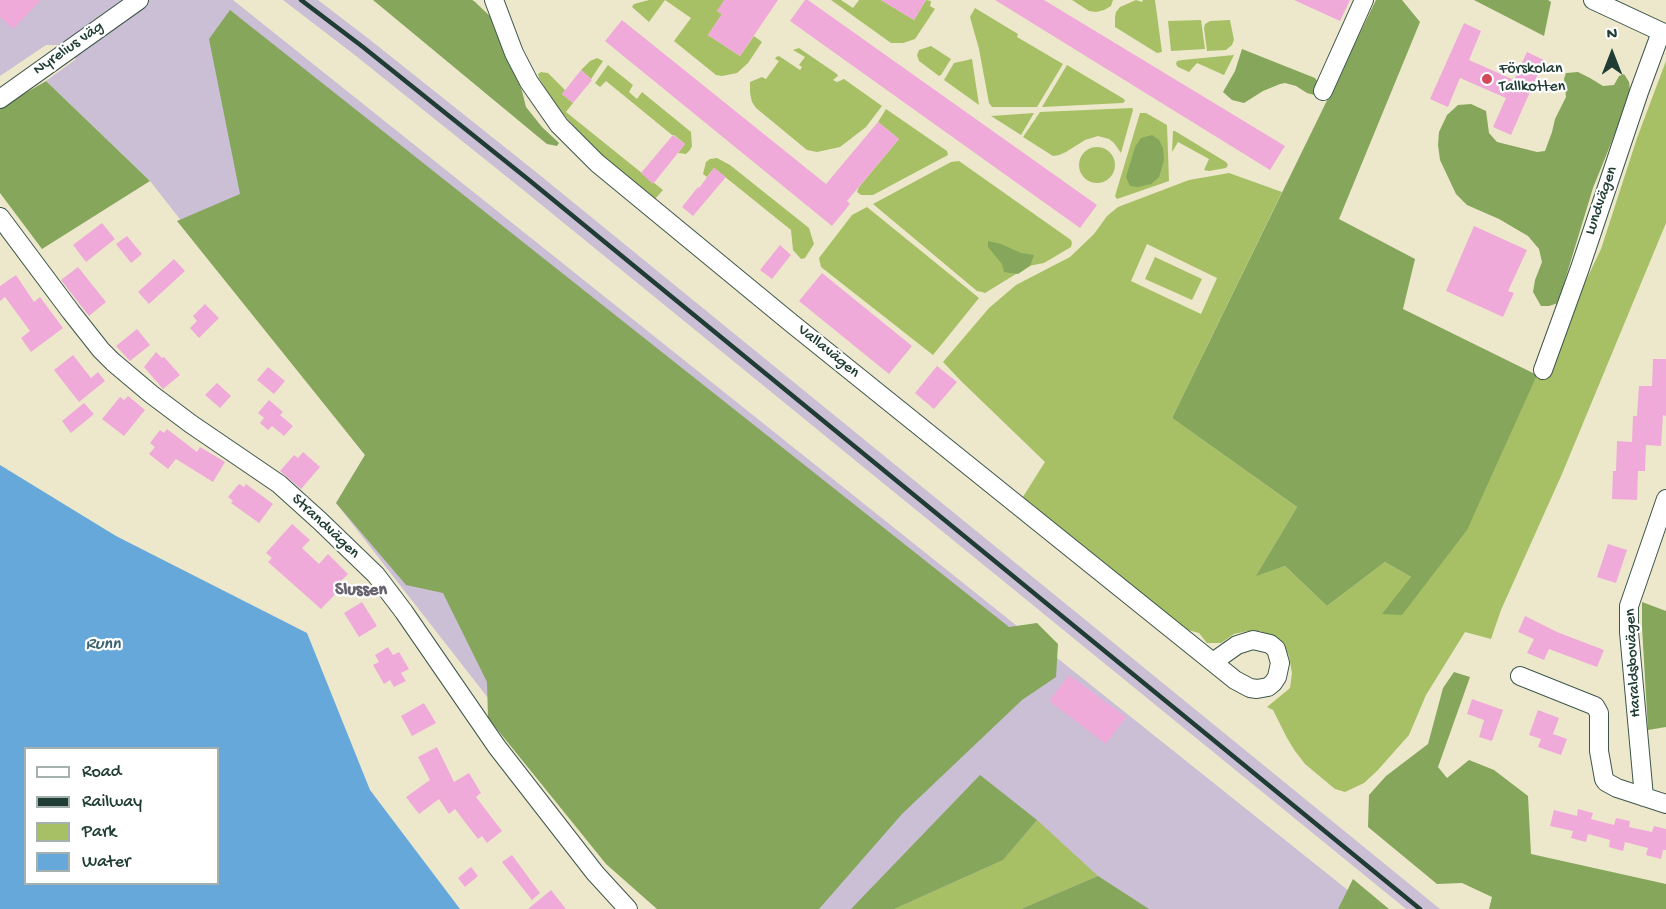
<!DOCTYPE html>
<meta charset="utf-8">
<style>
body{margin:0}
#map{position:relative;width:1666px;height:909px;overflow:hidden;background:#ede8cc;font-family:"Gochi Hand",sans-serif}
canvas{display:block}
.legend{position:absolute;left:24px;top:747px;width:195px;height:138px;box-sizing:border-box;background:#fff;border:2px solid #a5b1ae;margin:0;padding:8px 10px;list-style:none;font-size:18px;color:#1f3d34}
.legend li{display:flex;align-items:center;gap:12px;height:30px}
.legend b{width:30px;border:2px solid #a5b1ae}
.north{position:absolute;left:1582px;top:24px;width:60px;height:60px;-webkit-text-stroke:4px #fff;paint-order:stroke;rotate:0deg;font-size:16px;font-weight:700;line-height:24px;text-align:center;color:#1f3d34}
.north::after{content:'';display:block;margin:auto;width:21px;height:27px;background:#1f3d34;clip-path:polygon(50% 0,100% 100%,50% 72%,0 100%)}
</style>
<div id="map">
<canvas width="1666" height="909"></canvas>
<ul class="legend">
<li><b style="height:8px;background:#fff"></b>Road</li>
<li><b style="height:8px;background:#1f3d34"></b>Railway</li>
<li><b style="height:16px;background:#a7c066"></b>Park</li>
<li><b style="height:16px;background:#66a8da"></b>Water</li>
</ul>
<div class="north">N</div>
</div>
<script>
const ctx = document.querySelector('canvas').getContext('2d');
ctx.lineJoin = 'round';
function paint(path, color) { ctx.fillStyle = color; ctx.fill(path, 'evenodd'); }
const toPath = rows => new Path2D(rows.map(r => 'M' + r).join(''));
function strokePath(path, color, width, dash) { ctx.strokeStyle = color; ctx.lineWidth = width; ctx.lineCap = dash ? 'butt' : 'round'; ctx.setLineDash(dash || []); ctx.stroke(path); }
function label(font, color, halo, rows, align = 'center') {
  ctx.font = font + ' "Gochi Hand",sans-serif'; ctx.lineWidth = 4.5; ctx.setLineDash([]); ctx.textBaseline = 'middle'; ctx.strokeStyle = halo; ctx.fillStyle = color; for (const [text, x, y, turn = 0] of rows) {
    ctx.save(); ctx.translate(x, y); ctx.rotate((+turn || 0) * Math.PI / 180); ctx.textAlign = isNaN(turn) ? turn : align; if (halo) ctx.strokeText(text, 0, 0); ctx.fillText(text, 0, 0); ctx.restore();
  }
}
paint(toPath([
 [0,0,233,0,1369,907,1368,909,670,909,612,857,336,503,365,455,150,181,46,81,76,59,61,45,46,45,0,76],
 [283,0,318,0,369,39,536,172,1440,909,1406,909,522,189,356,56]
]), '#cbbfd5');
paint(toPath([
 [649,0,725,0,717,11,722,14,708,35,740,56,754,36,762,42,748,63,737,73,722,76,716,75,674,41,691,18,665,0,649,22,632,7,634,4],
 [831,0,841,0,853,8,859,0,881,0,914,20,926,0,931,1,930,6,935,9,915,39,903,43,891,43],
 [1072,0,1113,0,1111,6,1104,10,1096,12,1089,11],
 [1136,0,1142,2,1143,0,1155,0,1162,52,1157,53,1115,27,1115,17,1116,12,1120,7],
 [975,8,1018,34,1017,37,1063,64,1037,107,992,107,989,103,979,49,970,17],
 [1201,20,1205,49,1171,51,1168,21],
 [1230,20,1234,40,1232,45,1226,50,1207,51,1204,28,1205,24,1210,21],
 [931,46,951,59,941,75,939,76,919,61,917,55,919,50],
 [799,48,837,74,838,76,833,80,837,82,844,79,882,106,866,127,840,147,817,152,807,150,756,108,752,102,750,93,750,82,762,77,766,79,779,61,775,59,776,57,779,56,800,70,802,67,799,65,805,57,793,50],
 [1234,55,1224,75,1197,63,1189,72,1178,67,1176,64,1177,61,1182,60],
 [597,58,603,61,591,79,581,70,590,61],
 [972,59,979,105,944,80,954,63],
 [1666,61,1666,223,1562,474,1501,610,1491,639,1465,632,1426,695,1409,735,1377,771,1364,783,1345,792,1335,789,1305,764,1295,751,1287,738,1273,710,1267,707,1290,688,1292,673,1289,656,1284,645,1275,637,1260,631,1248,631,1234,634,1221,643,1207,643,1199,633,1177,627,1021,500,1045,462,961,381,943,362,989,308,1016,285,1070,257,1094,234,1107,216,1118,207,1189,180,1229,173,1282,192,1172,418,1297,507,1257,575,1285,566,1327,606,1385,562,1411,577,1402,615,1537,375,1563,341,1580,293,1601,249,1637,138],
 [1147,244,1217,278,1201,314,1131,281],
 [608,65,633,85,629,92,637,99,642,92,691,132,692,146,690,150,686,154,678,153,685,144,674,135,672,135,606,81,600,87,595,83],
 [1067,65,1124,99,1125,101,1123,103,1042,107],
 [541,72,548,73,565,90,562,94,573,103,566,112,663,190,655,199,596,151,557,107,539,78,538,74],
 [1132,108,1133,110,1121,153,1114,143,1109,139,1098,136,1085,140,1066,152,1059,155,1053,156,1023,137,1040,112],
 [886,109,947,151,948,155,873,195,861,195,857,192,859,187,899,139,878,122],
 [1034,113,1021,135,991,116],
 [1140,113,1146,113,1167,125,1169,181,1117,199,1115,196],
 [1173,131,1175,131,1226,162,1228,165,1226,168,1209,171,1204,170,1209,159,1178,142,1172,152],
 '1079 165a18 18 0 1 1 36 0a18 18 0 1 1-36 0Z',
 [717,158,730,165,809,228,814,244,805,258,801,259,793,250,791,230,714,168,707,177,703,174,706,162,710,159],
 [959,161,1071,240,1072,243,1071,247,1044,263,1029,266,985,293,982,292,977,291,873,204,951,162],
 [867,207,979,298,933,355,821,267,819,258,852,215],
 [1155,257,1202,279,1192,300,1145,279],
 [1037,820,1098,876,1021,909,894,909,1003,860]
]), '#a7c066');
paint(toPath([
 [373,0,472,0,474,1,493,19,499,31,522,91,526,107,542,127,559,143,557,146,547,144,542,140],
 [1376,0,1402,0,1420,22,1339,219,1415,259,1403,309,1537,375,1467,530,1402,615,1382,614,1411,577,1385,562,1327,606,1285,566,1256,576,1297,507,1172,418],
 [1474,0,1548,0,1551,2,1544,36],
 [230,10,1009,627,1037,623,1058,644,1056,677,1022,700,902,814,819,909,657,909,606,864,488,718,487,682,443,593,406,585,336,503,365,455,177,221,240,194,209,39],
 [1242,49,1315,78,1321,86,1314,95,1307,93,1296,86,1285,83,1280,84,1263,91,1244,103,1232,100,1223,92,1235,71],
 [1578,72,1590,78,1603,86,1614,85,1619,76,1624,74,1629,82,1630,90,1620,121,1593,188,1558,303,1549,306,1541,306,1533,292,1535,280,1542,262,1539,249,1528,236,1499,219,1467,205,1456,194,1440,160,1438,145,1439,132,1447,115,1458,105,1471,104,1486,111,1489,133,1497,142,1537,152,1545,151,1552,132,1555,119,1566,97,1564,79,1566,73],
 [46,81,150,181,42,249,0,193,0,108],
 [1152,135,1159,140,1163,148,1164,160,1159,177,1151,184,1138,187,1130,186,1126,177,1135,147,1141,138],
 [988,241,1001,244,1021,253,1034,255,1030,266,1018,274,1004,272,1002,264,988,247],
 [1642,602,1666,611,1666,727,1648,730,1642,627],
 [1454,672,1470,677,1438,767,1447,778,1469,760,1494,770,1528,796,1531,854,1666,884,1666,909,1489,909,1492,897,1462,883,1437,884,1368,827,1369,795,1386,776,1428,744,1443,688],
 [980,775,1037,820,1003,860,894,909,851,909],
 [1098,876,1149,909,1021,909],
 [1353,879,1389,909,1338,909]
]), '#85a65b');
paint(toPath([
 [0,465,116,536,307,633,370,790,460,909,0,909],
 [26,748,218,748,218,884,26,884]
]), '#66a8da');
paint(toPath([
 [0,0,41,0,13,29,0,17],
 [724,0,778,0,740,56,708,35,722,14,717,11],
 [805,0,808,0,1097,205,1080,228,790,21],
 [881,0,926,0,914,20],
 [995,0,1044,0,1285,146,1270,170],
 [1294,0,1350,0,1340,21],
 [622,20,826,184,878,122,899,139,847,201,850,204,832,226,605,41],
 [1464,23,1481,31,1469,60,1514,80,1527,52,1544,60,1511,135,1493,127,1506,98,1460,78,1448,107,1430,99],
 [581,70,592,80,573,103,562,94],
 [673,135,685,144,653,184,641,173],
 [714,168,726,177,693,216,682,207,698,187,699,188],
 [102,223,115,239,86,262,73,245],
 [1474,226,1527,250,1508,291,1514,293,1503,317,1446,291],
 [127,236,142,254,131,263,116,244],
 [780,245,791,255,772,279,760,270],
 [174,259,185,271,149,304,138,292],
 [78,267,106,302,89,316,61,280],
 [822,273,912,346,889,374,799,301],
 [16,275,34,302,40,297,63,328,31,352,21,338,30,331,5,297,0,301,0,286],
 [205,304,219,318,199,338,190,328,197,321,193,316],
 [137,329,150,345,130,361,116,346],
 [156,352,162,358,164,357,180,375,163,389,144,367],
 [73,355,91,378,98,372,105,381,79,402,54,370],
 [1653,359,1666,359,1666,416,1663,415,1661,446,1646,445,1645,471,1638,471,1637,500,1612,499,1613,471,1616,471,1617,441,1632,442,1633,416,1637,416,1639,386,1652,386],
 [937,366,957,382,934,409,915,393],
 [268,367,285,381,274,394,257,380],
 [217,383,231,396,220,408,205,395],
 [128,396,145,410,124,436,102,419,120,397,124,400],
 [269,400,283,412,280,415,293,426,284,436,272,426,268,430,260,423,264,418,258,413],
 [84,403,94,414,71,433,62,421],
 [167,429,197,452,200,447,225,462,213,482,176,459,168,469,149,454,155,447,150,443,160,430,164,433],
 [303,452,320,467,301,489,280,471,294,455,298,458],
 [239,484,244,487,246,484,273,504,259,523,231,503,233,501,228,497],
 [292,524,310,540,302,548,319,564,328,554,348,574,341,581,345,584,321,609,268,562,272,558,266,553],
 [1608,544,1627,550,1616,583,1597,577],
 [362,602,377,626,359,637,344,613],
 [1525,616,1557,632,1604,650,1597,667,1549,649,1544,660,1527,653,1534,639,1518,632],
 [388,647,393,655,399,652,409,669,401,673,406,681,394,687,390,680,384,684,373,665,379,662,375,655],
 [1069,675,1126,717,1106,744,1049,701],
 [1472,699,1503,710,1492,741,1479,737,1484,720,1467,714],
 [424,703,436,723,412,736,401,716],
 [1538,710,1559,718,1553,734,1567,739,1561,755,1538,747,1541,739,1529,735],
 [437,747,454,782,469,773,481,793,476,797,502,831,487,843,482,836,478,839,455,809,449,814,439,799,419,814,406,797,430,780,418,757],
 [1578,809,1593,813,1591,819,1614,825,1616,818,1630,821,1629,827,1652,832,1654,826,1666,829,1666,850,1663,850,1661,859,1646,855,1648,848,1625,842,1623,851,1609,847,1610,840,1588,834,1586,842,1571,838,1573,831,1550,826,1554,810,1577,816],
 [512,855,540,893,532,900,502,862],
 [471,867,478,876,465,887,458,878],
 [551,890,566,909,528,909]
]), '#efaad9');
const minor = toPath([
 [494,0,514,53,529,82,559,125,597,163,790,322,1235,680,1250,688,1257,689,1268,687,1273,683,1277,677,1280,663,1276,649,1270,644,1253,640,1237,645,1213,662],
 [1593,0,1666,34],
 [1323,91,1364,0],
 [0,99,139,0],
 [0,217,71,312,101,350,113,362,151,394,191,424,279,484,320,521,376,575,404,612,497,747,595,873,628,909],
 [1543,370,1580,268,1639,92,1661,32],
 [1520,676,1595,706,1599,713,1599,751,1604,779,1606,782,1617,788,1666,804],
 [1644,797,1629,632,1629,606,1666,499]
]);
strokePath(minor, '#3e574b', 20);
strokePath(minor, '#fff', 18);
strokePath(toPath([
 [301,0,363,47,529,180,1420,909]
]), '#1f3d34', 4.5);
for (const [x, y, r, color] of [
 [1487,79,6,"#d1495b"]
]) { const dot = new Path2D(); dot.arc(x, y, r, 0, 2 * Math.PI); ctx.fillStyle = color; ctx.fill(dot); strokePath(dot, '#fff', 2); }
label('16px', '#1f3d34', '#fff', [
 ["Nyrelius väg",69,49,-35],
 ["Lundvägen",1602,201,-71],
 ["Vallavägen",828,352,39],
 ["Strandvägen",325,527,43],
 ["Haraldsbovägen",1634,663,-93]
]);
label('16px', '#1f3d34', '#fff', [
 ["Förskolan",1499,70],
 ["Tallkotten",1499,88]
], 'left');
label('bold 18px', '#68636e', '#fff', [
 ["Slussen",361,591]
]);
label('italic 18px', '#38626e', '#fff', [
 ["Runn",103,645]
]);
</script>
